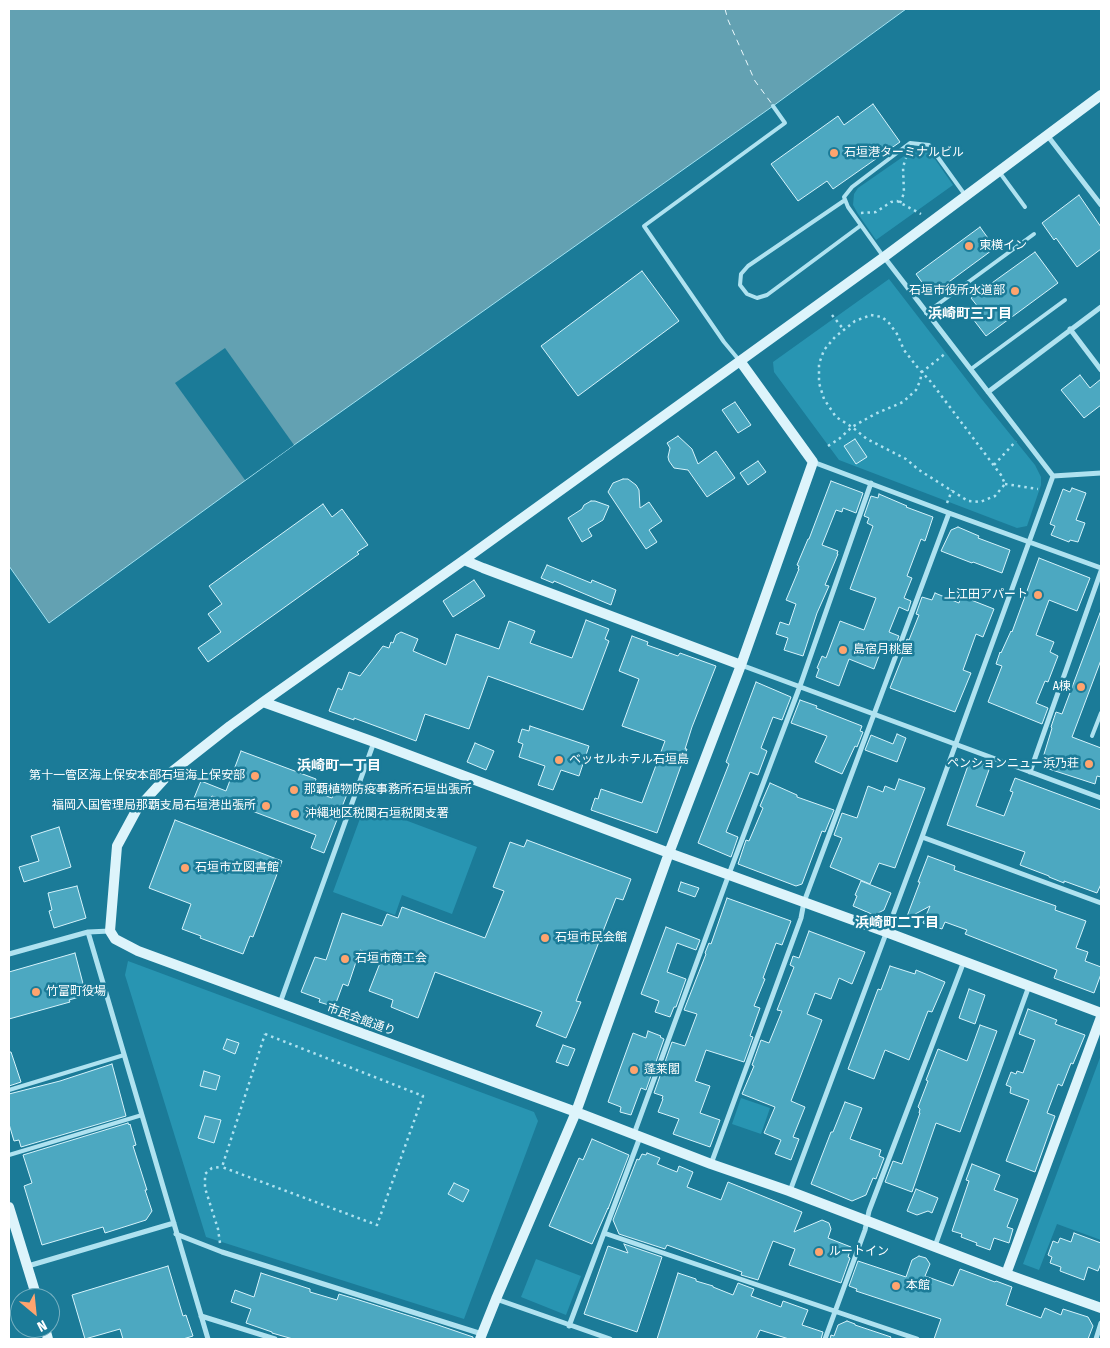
<!DOCTYPE html>
<meta charset="utf-8">
<style>
body{margin:0}
#map{position:relative;width:1110px;height:1348px;overflow:hidden;background:#1b7b98;font-family:"Fira Sans Condensed",sans-serif}
canvas{display:block}
.frame{position:absolute;inset:0;border:10px solid #fff;pointer-events:none}
.north{position:absolute;left:10px;top:1288px;width:50px;height:50px;box-sizing:border-box;background:#1b7b98;border:1px solid #76b0c1;border-radius:50%;rotate:152deg;font-size:14px;font-weight:700;line-height:20px;text-align:center;color:#fff}
.north::after{content:'';display:block;margin:auto;width:18px;height:22px;background:#ffa46e;clip-path:polygon(50% 0,100% 100%,50% 72%,0 100%)}
</style>
<div id="map">
<canvas width="1110" height="1348"></canvas>
<div class="frame"></div>
<div class="north">N</div>
</div>
<script>
const ctx = document.querySelector('canvas').getContext('2d');
ctx.lineJoin = 'round';
function paint(path, color) { ctx.fillStyle = color; ctx.fill(path, 'evenodd'); }
const toPath = rows => new Path2D(rows.map(r => 'M' + r).join(''));
function strokePath(path, color, width, dash) { ctx.strokeStyle = color; ctx.lineWidth = width; ctx.lineCap = dash ? 'butt' : 'round'; ctx.setLineDash(dash || []); ctx.stroke(path); }
function label(font, color, halo, rows, align = 'center') {
  ctx.font = font + ' "Fira Sans Condensed","Noto Sans JP",sans-serif'; ctx.lineWidth = 5; ctx.setLineDash([]); ctx.textBaseline = 'middle'; ctx.strokeStyle = halo; ctx.fillStyle = color; for (const [text, x, y, turn = 0] of rows) {
    ctx.save(); ctx.translate(x, y); ctx.rotate((+turn || 0) * Math.PI / 180); ctx.textAlign = isNaN(turn) ? turn : align; if (halo) ctx.strokeText(text, 0, 0); ctx.fillText(text, 0, 0); ctx.restore();
  }
}
paint(toPath([
 [916,149,930,152,953,185,876,240,858,214,853,205,854,194,858,188,907,154],
 [889,279,980,397,1035,465,1041,477,1041,485,1027,526,1017,528,839,460,774,372,773,362],
 [365,805,477,847,452,914,402,895,395,915,333,892],
 [128,961,534,1112,538,1121,464,1319,206,1237,125,975],
 [1101,1055,1101,1240,1057,1224,1039,1270,1023,1264],
 [741,1098,770,1108,761,1134,732,1124],
 [536,1259,581,1276,566,1315,521,1297]
]), '#2895b2');
const water = toPath([
 [9,9,906,9,773,106,294,445,49,623,9,566,9,9]
]);
paint(water, '#63a1b2');
strokePath(water, '#a2e2f2', 1);
paint(toPath([
 [225,348,294,445,245,480,175,383]
]), '#1b7b98');
strokePath(toPath([
 [725,9,728,20,755,81,772,104]
]), '#ebf9fd', 1, [6, 5]);
const building = toPath([
 [873,104,900,142,833,189,827,181,798,201,771,164,838,116,844,125,873,104],
 [1079,195,1101,227,1101,249,1077,267,1056,238,1054,240,1042,223,1079,195],
 [980,227,995,248,931,295,916,274,980,227],
 [1035,252,1058,283,986,336,973,319,982,312,971,298,1035,252],
 [642,271,679,321,578,396,541,346,642,271],
 [1080,375,1090,388,1101,379,1101,405,1084,418,1061,390,1080,375],
 [735,402,751,425,738,433,722,410,735,402],
 [678,436,692,449,698,464,716,451,735,478,707,497,688,470,674,468,669,461,668,457,670,448,667,443,678,436],
 [855,439,867,457,856,464,844,446,855,439],
 [758,461,766,472,748,485,740,473,758,461],
 [623,479,628,479,636,485,639,490,640,508,649,502,662,521,649,530,657,542,646,549,608,492,613,483,623,479],
 [831,481,863,493,856,513,843,508,842,512,836,510,822,545,838,551,837,554,838,554,825,585,829,586,817,613,803,656,784,650,788,638,776,634,780,622,789,625,796,604,786,600,799,569,798,569,799,566,797,565,808,539,809,539,831,481],
 [1072,488,1086,493,1076,520,1085,523,1078,542,1070,540,1069,542,1051,535,1055,526,1050,524,1063,489,1070,492,1072,488],
 [879,494,907,506,906,507,933,517,925,541,921,539,907,576,912,578,904,598,911,601,908,611,899,607,889,632,899,636,894,649,883,645,874,669,849,659,839,686,816,677,819,669,817,668,822,656,826,658,840,621,864,630,876,598,850,589,873,526,867,523,869,518,864,516,871,496,878,498,879,494],
 [591,501,595,501,609,506,603,520,588,529,592,536,582,542,568,518,582,509,584,505,591,501],
 [323,504,332,517,342,509,368,545,357,552,359,554,208,662,198,648,221,632,208,614,222,604,209,586,323,504],
 [958,527,979,536,978,538,1010,550,1002,573,973,562,972,563,941,551,951,530,958,527],
 [1039,558,1090,578,1077,611,1049,600,1036,635,1054,642,1050,652,1058,656,1048,682,1045,681,1036,703,1048,708,1042,724,988,702,1002,666,996,664,1000,652,1001,653,1011,631,1012,632,1039,558],
 [547,565,591,583,592,580,616,590,611,605,554,581,553,583,541,578,547,565],
 [474,580,485,596,453,617,443,601,474,580],
 [935,593,959,603,961,596,994,609,983,637,976,634,963,670,971,673,955,712,890,688,904,653,902,652,907,639,909,640,919,615,916,614,922,597,932,600,935,593],
 [1100,613,1101,613,1101,660,1072,737,1101,748,1101,777,1097,776,1095,784,1046,768,1042,761,1052,728,1051,727,1056,712,1062,714,1100,613],
 [586,620,609,629,605,639,609,641,583,710,488,676,469,729,425,714,416,741,354,718,354,720,329,711,338,688,342,690,349,672,360,676,383,646,389,648,391,642,393,643,396,635,401,632,418,639,413,651,446,665,456,634,499,649,509,621,535,631,530,643,572,658,586,620],
 [632,636,648,642,647,645,678,656,680,653,716,666,692,727,685,749,687,749,657,833,591,810,595,798,598,799,601,789,642,803,665,741,622,726,639,679,619,671,632,636],
 [756,682,791,697,782,720,773,717,761,748,767,751,758,775,750,772,726,832,738,837,731,857,698,843,729,764,726,762,756,682],
 [800,700,817,706,816,708,862,726,860,731,863,732,857,747,855,746,842,774,815,762,827,736,791,723,800,700],
 [530,726,589,746,579,776,561,770,553,790,538,785,545,766,519,757,523,744,518,742,522,729,529,731,530,726],
 [897,734,906,738,897,762,865,750,871,735,893,744,897,734],
 [475,743,494,751,486,770,467,762,475,743],
 [241,751,316,779,312,791,332,798,337,785,349,789,324,853,311,848,316,835,212,796,207,807,205,806,204,808,192,803,201,781,226,791,241,751],
 [970,760,990,767,976,806,1004,816,1013,792,1010,791,1015,778,1101,810,1101,884,1097,893,1064,881,1064,883,1049,877,1049,876,1020,865,1025,852,947,825,970,760],
 [899,779,925,788,895,868,879,863,870,884,830,867,842,838,834,835,842,813,857,818,868,786,883,792,885,786,895,790,899,779],
 [770,783,797,795,797,797,834,810,825,832,822,831,802,884,796,886,738,864,746,840,749,841,763,808,760,806,770,783],
 [175,820,282,861,253,937,250,936,243,954,200,938,201,936,182,929,191,904,149,888,175,820],
 [59,827,71,867,24,882,19,867,39,861,31,836,59,827],
 [527,840,631,879,623,900,616,898,576,1001,581,1002,566,1038,536,1026,542,1012,435,972,418,1018,391,1007,393,1000,369,991,382,958,360,950,348,986,343,984,336,1003,334,1001,332,1006,319,1002,320,999,301,992,315,957,326,960,342,913,382,926,387,914,398,918,402,907,485,938,504,891,493,887,510,842,524,847,527,840],
 [928,856,955,866,954,870,1056,906,1055,910,1086,921,1076,948,1088,952,1085,961,1101,967,1101,974,1094,993,1054,978,1057,970,965,934,967,930,945,922,942,929,923,923,930,906,906,919,920,882,918,882,928,856],
 [861,881,891,893,884,910,874,915,853,906,857,896,855,895,861,881],
 [681,882,699,888,695,897,678,891,681,882],
 [77,886,86,918,54,928,49,911,52,910,48,893,77,886],
 [727,898,791,921,782,945,776,943,763,978,765,979,754,1006,760,1008,750,1036,753,1037,744,1062,706,1050,695,1081,710,1086,700,1113,720,1120,710,1147,673,1134,679,1119,658,1112,663,1099,662,1099,663,1096,654,1093,672,1042,685,1046,697,1014,684,1010,706,954,705,953,709,943,711,944,727,898],
 [666,927,700,940,696,950,677,943,667,972,686,979,676,1007,674,1007,670,1017,655,1012,659,1001,641,994,666,927],
 [809,931,865,952,852,984,839,978,831,999,815,993,807,1014,822,1020,791,1101,805,1107,793,1137,799,1139,791,1160,775,1154,781,1140,764,1133,775,1107,742,1094,754,1066,752,1065,761,1040,769,1043,782,1011,777,1010,794,967,790,965,793,956,799,958,809,931],
 [75,953,86,995,69,1000,70,1002,9,1019,9,972,75,953],
 [890,966,915,974,916,970,945,982,932,1012,928,1011,909,1060,885,1050,874,1079,848,1069,878,989,881,990,890,966],
 [969,989,985,995,975,1024,959,1018,969,989],
 [1028,1009,1057,1020,1055,1024,1085,1035,1073,1064,1071,1063,1062,1086,1058,1084,1047,1113,1055,1116,1035,1172,1006,1161,1029,1100,1010,1093,1011,1087,1006,1085,1011,1072,1016,1074,1017,1071,1023,1073,1035,1040,1019,1034,1028,1009],
 [980,1025,997,1031,960,1132,936,1123,912,1192,885,1182,893,1161,902,1164,920,1113,919,1113,920,1109,918,1107,928,1081,926,1080,938,1049,967,1061,980,1025],
 [648,1031,661,1036,660,1037,664,1039,646,1090,641,1088,631,1115,620,1112,621,1107,608,1102,633,1033,646,1038,648,1031],
 [227,1039,239,1043,235,1054,223,1049,227,1039],
 [563,1045,575,1049,568,1066,556,1062,563,1045],
 [9,1052,11,1052,21,1082,9,1086,9,1052],
 [112,1064,126,1116,21,1147,19,1140,14,1141,9,1124,9,1094,60,1081,112,1064],
 [204,1071,220,1076,216,1090,200,1086,204,1071],
 [845,1102,862,1108,850,1139,881,1150,879,1156,884,1158,876,1179,873,1178,866,1195,852,1201,811,1184,831,1132,833,1132,845,1102],
 [205,1116,221,1120,214,1143,198,1138,205,1116],
 [128,1123,129,1125,130,1124,136,1145,133,1146,147,1190,145,1190,152,1211,146,1220,105,1233,103,1227,42,1245,24,1186,32,1183,23,1155,128,1123],
 [592,1139,629,1155,608,1209,608,1208,592,1244,549,1226,579,1158,583,1160,592,1139],
 [647,1153,660,1158,657,1164,677,1172,679,1166,693,1172,687,1187,721,1200,728,1182,802,1212,794,1232,822,1220,829,1223,831,1229,828,1238,851,1247,848,1257,850,1258,841,1283,789,1265,795,1249,773,1241,758,1280,741,1275,742,1272,667,1245,665,1249,619,1234,613,1220,637,1159,639,1160,642,1154,646,1155,647,1153],
 [972,1164,1000,1175,994,1190,1018,1199,1007,1227,1013,1229,1009,1243,994,1238,990,1250,976,1245,977,1243,961,1237,962,1234,952,1231,969,1181,966,1180,972,1164],
 [454,1183,469,1190,463,1202,448,1194,454,1183],
 [916,1189,938,1198,932,1213,928,1211,917,1215,907,1211,916,1189],
 [1074,1233,1101,1243,1101,1263,1098,1271,1088,1267,1084,1280,1060,1271,1061,1267,1050,1263,1052,1257,1048,1255,1053,1241,1058,1243,1060,1238,1071,1242,1074,1233],
 [624,1244,662,1257,637,1332,584,1314,608,1246,628,1253,624,1244],
 [919,1256,926,1258,930,1264,925,1276,953,1286,960,1269,995,1282,996,1281,1012,1287,1006,1305,1041,1318,1045,1308,1061,1315,1063,1309,1088,1317,1093,1326,1088,1339,934,1339,941,1319,856,1291,857,1289,849,1286,858,1261,906,1277,912,1260,919,1256],
 [168,1266,183,1316,186,1315,193,1336,183,1339,123,1339,120,1329,85,1339,72,1295,168,1266],
 [261,1273,310,1289,310,1292,337,1300,339,1294,359,1300,435,1324,473,1337,473,1339,293,1339,272,1333,272,1332,246,1323,251,1309,231,1302,235,1290,254,1297,261,1273],
 [678,1273,696,1279,696,1281,713,1286,713,1287,733,1295,738,1283,754,1289,751,1296,781,1307,783,1301,808,1310,802,1325,823,1332,821,1339,789,1339,760,1330,756,1339,657,1339,678,1273],
 [847,1321,855,1324,855,1325,891,1337,890,1339,830,1339,831,1335,834,1336,838,1325,847,1321]
]);
paint(building, '#4ca8c1');
strokePath(building, '#d6f3fb', 1);
strokePath(toPath([
 [900,203,904,193,903,167,906,158],
 [861,213,876,212,891,202,897,201,921,214],
 [832,315,844,330],
 [871,315,882,317,889,323,897,334,904,350,918,368,931,382,1001,475,1005,484,995,496,980,502,968,501,919,470,906,459,867,439,852,427,836,417,824,399,819,383,819,364,824,350,835,337,855,321,871,315],
 [828,446,839,439,852,427,875,414,903,402,916,390,920,381,922,372,946,353],
 [994,465,1016,441],
 [1005,484,1038,489],
 [947,503,952,490],
 [265,1034,423,1096,377,1225,222,1167,265,1034],
 [220,1243,218,1229,205,1188,205,1174,212,1168,222,1167]
]), '#afe2f0', 2.5, [2.5, 4]);
strokePath(toPath([
 [1000,173,1025,207],
 [845,200,748,266,741,274,740,285,747,294,757,298,767,295,860,226],
 [883,256,848,207,844,197,852,187,910,143,929,145,965,195],
 [926,313,1034,234],
 [739,360,724,342,644,226,785,123,773,106],
 [971,369,1065,300],
 [1092,736,1101,713],
 [9,1090,124,1055],
 [9,1155,142,1115]
]), '#afe2f0', 4);
strokePath(toPath([
 [1047,135,1101,205],
 [884,257,1053,476],
 [1070,329,1101,370],
 [988,392,1101,307],
 [813,462,949,513,1101,568],
 [1053,476,1101,473],
 [741,665,1101,798],
 [1030,772,1101,571],
 [922,837,1101,903],
 [88,932,208,1339],
 [9,954,88,932,110,931],
 [280,1003,374,742],
 [634,1134,729,874,800,686,871,483],
 [711,1164,801,918,804,902,949,513],
 [790,1191,922,837,1053,476],
 [604,1233,917,1339],
 [176,1234,222,1252,482,1334],
 [935,1246,1029,986],
 [28,1266,174,1223],
 [496,1299,610,1339],
 [201,1316,275,1339],
 [569,1326,640,1137],
 [825,1339,865,1230,869,1211,964,961],
 [1096,1339,1101,1323]
]), '#afe2f0', 5);
strokePath(toPath([
 [1101,95,884,257,740,361,464,560,263,702,230,726,169,774,137,809,117,846,110,931,115,939,138,951,576,1112,711,1164,789,1191,1006,1274,1101,1308],
 [464,560,483,568,741,665],
 [263,702,374,742,669,853,886,932,1101,1013],
 [9,1207,37,1298],
 [1006,1274,1101,1017],
 [45,1328,48,1339],
 [480,1339,496,1299,576,1112,669,853,741,665,813,462,740,361]
]), '#ddf4fb', 10);
for (const [x, y, r, color] of [
 [834,153,5,"#ffa46e"],
 [969,246,5,"#ffa46e"],
 [1015,291,5,"#ffa46e"],
 [1038,595,5,"#ffa46e"],
 [843,650,5,"#ffa46e"],
 [1081,687,5,"#ffa46e"],
 [559,760,5,"#ffa46e"],
 [1089,764,5,"#ffa46e"],
 [255,776,5,"#ffa46e"],
 [294,790,5,"#ffa46e"],
 [266,806,5,"#ffa46e"],
 [295,814,5,"#ffa46e"],
 [185,868,5,"#ffa46e"],
 [545,938,5,"#ffa46e"],
 [345,959,5,"#ffa46e"],
 [36,992,5,"#ffa46e"],
 [634,1070,5,"#ffa46e"],
 [819,1252,5,"#ffa46e"],
 [896,1286,5,"#ffa46e"]
]) { const dot = new Path2D(); dot.arc(x, y, r, 0, 2 * Math.PI); ctx.fillStyle = color; ctx.fill(dot); strokePath(dot, '#1b7b98', 2); }
label('12px', '#fff', '#1b7b98', [
 ["石垣港ターミナルビル",844,153],
 ["東横イン",979,246],
 ["石垣市役所水道部",1005,291,"right"],
 ["上江田アパート",1028,595,"right"],
 ["島宿月桃屋",853,650],
 ["A棟",1071,687,"right"],
 ["ベッセルホテル石垣島",569,760],
 ["ペンションニュー浜乃荘",1079,764,"right"],
 ["第十一管区海上保安本部石垣海上保安部",245,776,"right"],
 ["那覇植物防疫事務所石垣出張所",304,790],
 ["福岡入国管理局那覇支局石垣港出張所",256,806,"right"],
 ["沖縄地区税関石垣税関支署",305,814],
 ["石垣市立図書館",195,868],
 ["石垣市民会館",555,938],
 ["石垣市商工会",355,959],
 ["竹富町役場",46,992],
 ["蓬莱閣",644,1070],
 ["ルートイン",829,1252],
 ["本館",906,1286]
], 'left');
label('12px', '#fff', '#1b7b98', [
 ["市民会館通り",361,1020,20]
]);
label('bold 14px', '#fff', '#1b7b98', [
 ["浜崎町三丁目",970,314],
 ["浜崎町一丁目",339,766],
 ["浜崎町二丁目",897,923]
]);
</script>
